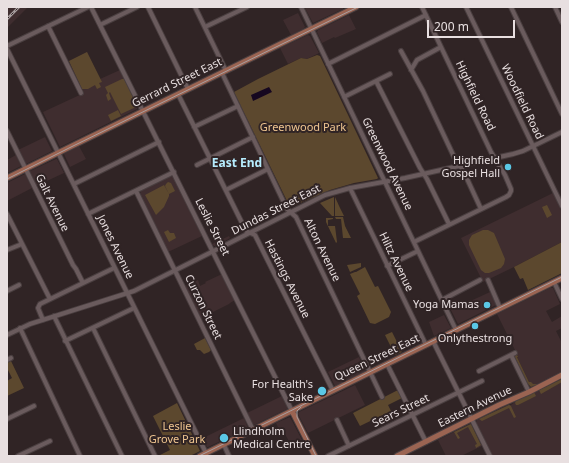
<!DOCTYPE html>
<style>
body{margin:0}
#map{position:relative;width:569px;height:463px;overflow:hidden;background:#302425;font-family:"Noto Sans",sans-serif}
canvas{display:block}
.frame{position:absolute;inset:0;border:8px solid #e8dfe0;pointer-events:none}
.scale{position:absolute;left:427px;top:20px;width:88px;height:18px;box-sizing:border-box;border:2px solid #e8dfe0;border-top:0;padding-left:5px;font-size:12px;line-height:14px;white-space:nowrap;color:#e8dfe0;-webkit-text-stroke:3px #302425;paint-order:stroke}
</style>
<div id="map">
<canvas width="569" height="463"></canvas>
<div class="frame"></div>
<div class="scale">200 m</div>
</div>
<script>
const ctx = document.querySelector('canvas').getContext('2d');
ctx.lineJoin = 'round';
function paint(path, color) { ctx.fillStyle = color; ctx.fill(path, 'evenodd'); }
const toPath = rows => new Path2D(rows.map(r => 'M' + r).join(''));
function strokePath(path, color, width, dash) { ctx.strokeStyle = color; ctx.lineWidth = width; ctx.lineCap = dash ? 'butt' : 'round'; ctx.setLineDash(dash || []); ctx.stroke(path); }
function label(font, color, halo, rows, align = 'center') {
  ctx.font = font + ' "Noto Sans",sans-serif'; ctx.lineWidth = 4; ctx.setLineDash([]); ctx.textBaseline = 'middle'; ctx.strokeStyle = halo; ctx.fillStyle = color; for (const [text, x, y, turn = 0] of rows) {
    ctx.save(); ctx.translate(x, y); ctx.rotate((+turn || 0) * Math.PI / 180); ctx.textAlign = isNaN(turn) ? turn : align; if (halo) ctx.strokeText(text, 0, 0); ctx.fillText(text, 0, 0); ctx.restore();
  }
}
paint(toPath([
 [7,7,28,7,7,28],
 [306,7,343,7,343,9,313,23,305,8],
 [298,13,305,27,303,29,291,35,283,20],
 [349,15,356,29,335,38,334,37,322,43,317,32,318,30],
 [308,35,310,36,319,53,307,59,301,58,288,64,280,48],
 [87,52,100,79,120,70,138,107,137,109,60,147,43,112,84,93,82,88,69,61],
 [45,137,52,151,26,164,18,150],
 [79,146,86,159,70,167,64,154],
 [16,155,21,166,7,173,7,160],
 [56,159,57,159,64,173,36,186,30,173,30,171],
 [25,174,32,188,7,201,7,183],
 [171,176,173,177,202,236,168,252,140,194,141,191],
 [553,193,562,212,562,242,514,267,483,282,461,238],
 [229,236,230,238,216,246,214,246,212,244],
 [222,274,235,300,230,303,229,304,201,318,185,286,198,280,200,286,206,283,205,282],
 [550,288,553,288,560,304,546,311,552,322,562,316,562,328,556,331,562,343,562,372,534,386,529,382,517,357,518,356,497,314],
 [490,292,496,305,458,324,451,310],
 [444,315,451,328,434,336,429,322],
 [359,357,365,371,335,386,328,372],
 [562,379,562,456,492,456,476,423,477,420,508,405,511,405,516,401,536,391,538,391],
 [355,385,365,405,308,433,298,414,299,412],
 [282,396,288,407,287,409,254,425,253,424,247,413],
 [290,417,302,440,291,445,285,434,282,435,276,423],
 [244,418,248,428,208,447,207,447,203,438],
 [470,424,482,446,461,456,446,456,438,440]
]), '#3f2d2f');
paint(toPath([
 [87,52,102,82,99,83,101,87,97,89,95,85,88,89,82,89,69,61],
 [317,55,320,56,378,178,377,179,354,183,330,190,291,207,289,205,234,92,258,79,301,58,307,59],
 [122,79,124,79,138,107,136,107,121,114,110,92,109,93,111,99,108,101,106,95,108,93,105,87],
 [118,110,121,116,111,121,108,115],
 [168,182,171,183,175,191,169,194,169,196,164,207,156,215,145,195,164,185,169,194,165,186,166,184],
 [334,197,334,216,332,216,320,203],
 [335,197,340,208,344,216,335,216],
 [547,205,552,215,547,218,542,207],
 [335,217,343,217,345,226,351,238,343,238,341,219,336,219],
 [326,218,333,218,333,219,328,220,328,226,335,226,337,242,336,243,326,222],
 [168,230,170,233,174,233,176,238,169,242,164,232],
 [483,230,488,230,494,233,505,259,504,264,501,268,489,273,485,273,481,270,469,245,469,240,472,235],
 [562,242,562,273,528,290,523,278,520,279,514,267],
 [361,263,361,267,350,272,347,265],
 [365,267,375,287,378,286,391,312,389,317,375,324,370,323,357,296,360,294,350,274,355,272,356,272],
 [392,332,402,352,395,355,385,335],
 [205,338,211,350,209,352,204,354,200,350,197,350,194,344],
 [517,354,518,357,517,357,529,382,531,382,533,384,539,384,531,387,527,383,515,358,515,356],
 [11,361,24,388,7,396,7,381,12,378,7,368,7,362],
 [562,379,562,382,541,394,539,390],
 [398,390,402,398,388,405,391,411,360,426,353,413],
 [534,392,536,396,518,405,516,405,515,403,516,401],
 [177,403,200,451,190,456,172,456,171,455,168,456,158,456,170,450,153,416],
 [509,405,511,406,516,417,514,418,509,408,482,421,479,419],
 [471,424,481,445,476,448,475,445,477,444,468,427,457,433,460,438,458,439,454,432]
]), '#5c482e');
paint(toPath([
 [269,87,272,92,253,101,251,95]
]), '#160720');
const minor = toPath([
 [91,7,292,411],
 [148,7,188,89],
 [195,7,226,71],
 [301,7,456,330],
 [466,7,562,206],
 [511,7,562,114],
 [555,7,562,22],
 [100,25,137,7],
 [48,26,81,93],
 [205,27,247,7],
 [7,46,88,7],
 [7,49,206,453],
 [401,51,423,91,456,161,463,170,481,209],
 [328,64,426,15],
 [411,70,417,60,441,47],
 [222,73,287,209,296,217,382,397],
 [376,81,420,168,427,179,449,224],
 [178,94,246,231,255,235,333,391],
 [344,97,390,74],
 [194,127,238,106],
 [7,131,73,265,76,269,83,283],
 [197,165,253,137],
 [74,184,159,142],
 [350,188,426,345],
 [226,190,268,169],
 [136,191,253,430],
 [7,214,50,299],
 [88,214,174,172],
 [414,242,506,197,509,195,511,191,511,189,505,175,491,152,422,7],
 [7,250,22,244],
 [387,266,418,251],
 [488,280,500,308],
 [554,282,562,299],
 [7,291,19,285],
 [442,300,480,280],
 [54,316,122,456],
 [43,320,38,308,40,304,114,268],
 [20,328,80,456],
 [93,328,155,456],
 [7,335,30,324,134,291,325,195,350,188,405,178,513,154,523,151,562,132],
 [65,341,134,308],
 [433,341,490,456],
 [511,355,529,392],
 [7,360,11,358],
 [387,364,426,442],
 [479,371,515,353],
 [7,419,34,406],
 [337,420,349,446],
 [224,445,229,456],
 [18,456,50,441],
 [328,456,482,381]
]);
const major = toPath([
 [7,178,76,144,356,7],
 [292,411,315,456],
 [200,456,562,278],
 [397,456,499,405,529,392,562,375]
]);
strokePath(minor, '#4a3f40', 6);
strokePath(major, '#4a3f40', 7);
strokePath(minor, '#6a5b5d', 4);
strokePath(major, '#9b6452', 5);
strokePath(toPath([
 [7,179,73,146,358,7],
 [301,407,297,411,297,417,316,456],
 [199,456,562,277]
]), '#a99fa0', 1);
const rail = toPath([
 [7,19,19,7]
]);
strokePath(rail, '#a99fa0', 2.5);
strokePath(rail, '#302425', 1, [3]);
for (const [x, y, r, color] of [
 [508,167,4,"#5bc8e6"],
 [487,305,4,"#5bc8e6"],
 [475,326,4,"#5bc8e6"],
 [322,391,5,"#5bc8e6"],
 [224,438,5,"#5bc8e6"]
]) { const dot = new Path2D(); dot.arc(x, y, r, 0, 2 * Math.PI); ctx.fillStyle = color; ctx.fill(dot); strokePath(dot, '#302425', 1.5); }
label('11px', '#e8dfe0', '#302425', [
 ["Gerrard Street East",177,83,-26],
 ["Highfield Road",475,96,64],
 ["Woodfield Road",522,102,64],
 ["Greenwood Avenue",387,164,64],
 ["Galt Avenue",52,203,64],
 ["Dundas Street East",276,210,-27],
 ["Leslie Street",212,227,63],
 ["Jones Avenue",115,247,64],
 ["Alton Avenue",322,250,64],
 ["Hiltz Avenue",396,262,64],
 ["Hastings Avenue",287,279,63],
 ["Curzon Street",203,307,64],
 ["Queen Street East",377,358,-26],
 ["Eastern Avenue",475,407,-26],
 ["Sears Street",401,411,-26]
]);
label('11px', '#f0c691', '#302425', [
 ["Greenwood Park",303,128],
 ["Leslie",177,427],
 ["Grove Park",177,440]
]);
label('11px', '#e8dfe0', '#302425', [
 ["Highfield",500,161],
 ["Gospel Hall",500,174],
 ["Yoga Mamas",479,305],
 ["Onlythestrong",475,339,"center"],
 ["For Health's",313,385],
 ["Sake",313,398],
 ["Llindholm",233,432,"left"],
 ["Medical Centre",233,445,"left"]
], 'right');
label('bold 12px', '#b6ecfd', '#302425', [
 ["East End",237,164]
]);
</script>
